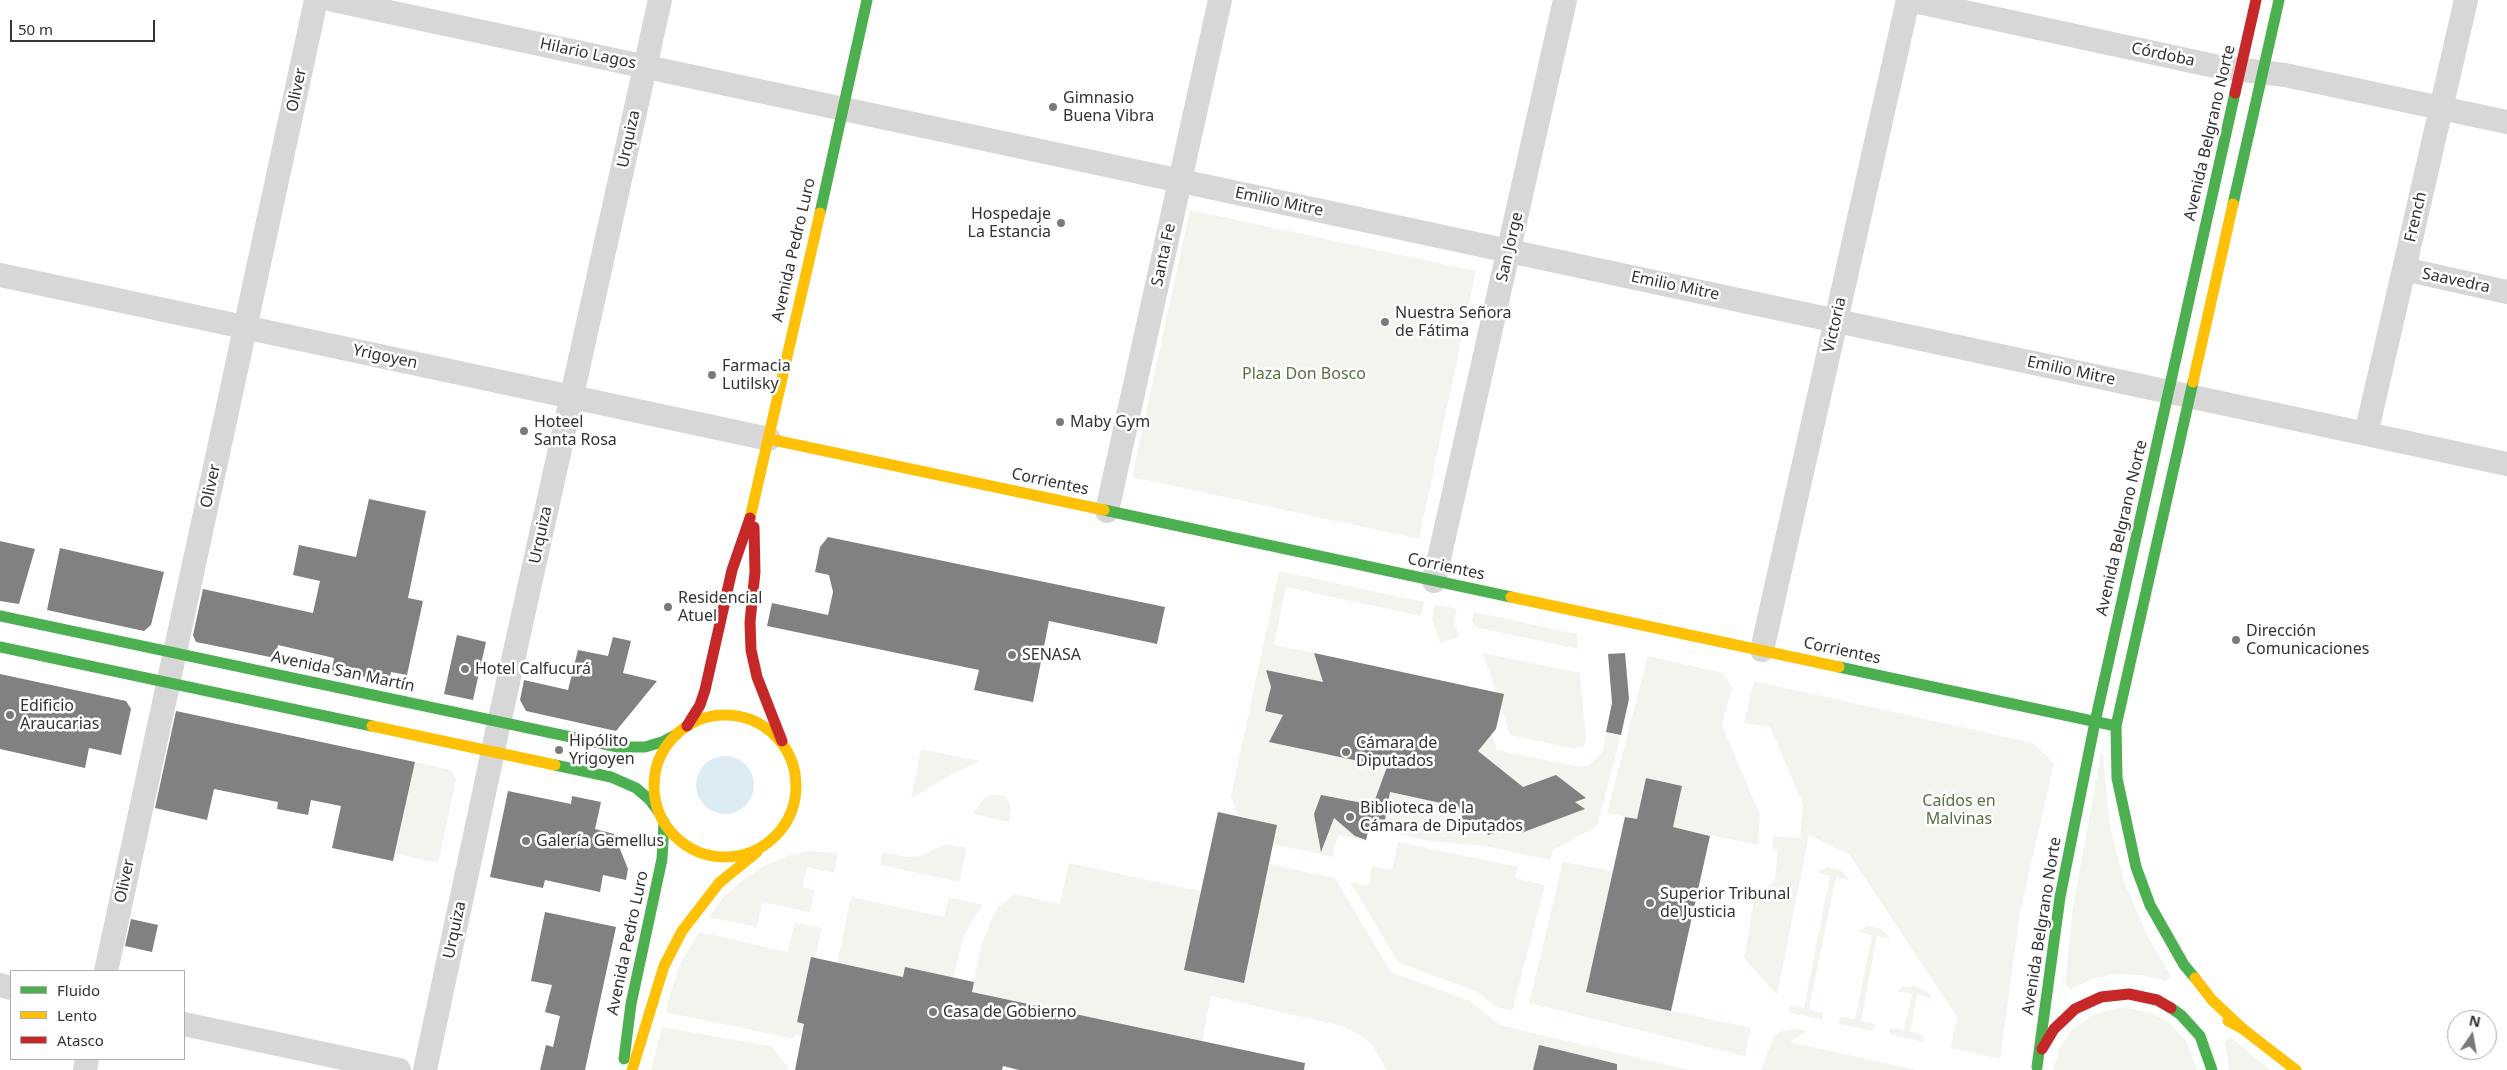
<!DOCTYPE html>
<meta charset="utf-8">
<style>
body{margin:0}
#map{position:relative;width:2507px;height:1070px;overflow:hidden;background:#fff;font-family:"Noto Sans",sans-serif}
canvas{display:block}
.legend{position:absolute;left:10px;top:970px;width:175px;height:90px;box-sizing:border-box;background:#fff;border:1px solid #adadad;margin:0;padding:6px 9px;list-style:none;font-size:15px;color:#333}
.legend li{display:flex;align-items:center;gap:10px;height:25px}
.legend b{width:25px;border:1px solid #adadad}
.north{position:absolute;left:2447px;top:1010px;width:50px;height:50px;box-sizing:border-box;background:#fff;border:1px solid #adadad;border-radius:50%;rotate:12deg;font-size:14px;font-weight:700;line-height:20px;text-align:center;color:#333}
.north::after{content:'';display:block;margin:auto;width:18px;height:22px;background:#7a7a7a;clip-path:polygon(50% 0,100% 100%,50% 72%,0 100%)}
.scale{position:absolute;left:10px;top:20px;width:145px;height:22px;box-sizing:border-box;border:2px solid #333;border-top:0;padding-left:6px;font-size:15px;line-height:18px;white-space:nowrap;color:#333;-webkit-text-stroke:4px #fff;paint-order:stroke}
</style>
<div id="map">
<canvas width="2507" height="1070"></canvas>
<ul class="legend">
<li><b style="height:6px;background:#4caf50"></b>Fluido</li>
<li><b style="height:6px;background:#ffc107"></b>Lento</li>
<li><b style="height:6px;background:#c62828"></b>Atasco</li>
</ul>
<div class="north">N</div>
<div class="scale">50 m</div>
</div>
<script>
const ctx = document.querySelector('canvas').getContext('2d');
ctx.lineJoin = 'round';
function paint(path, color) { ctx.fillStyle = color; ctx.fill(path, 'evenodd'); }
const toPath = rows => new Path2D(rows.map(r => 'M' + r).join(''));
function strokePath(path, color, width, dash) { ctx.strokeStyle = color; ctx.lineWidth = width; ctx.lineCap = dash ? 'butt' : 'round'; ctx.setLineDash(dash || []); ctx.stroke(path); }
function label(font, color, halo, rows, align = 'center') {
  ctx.font = font + ' "Noto Sans",sans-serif'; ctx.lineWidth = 5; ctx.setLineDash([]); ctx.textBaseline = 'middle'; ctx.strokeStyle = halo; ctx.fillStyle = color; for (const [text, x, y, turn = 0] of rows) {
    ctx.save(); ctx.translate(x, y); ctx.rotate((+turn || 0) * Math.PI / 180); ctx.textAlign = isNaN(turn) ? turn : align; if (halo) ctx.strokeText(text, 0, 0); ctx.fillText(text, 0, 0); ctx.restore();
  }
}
paint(toPath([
 [1190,210,1476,271,1419,539,1132,477],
 [1279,571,1424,602,1421,616,1286,587,1274,645,1314,653,1317,665,1324,666,1319,692,1303,678,1265,670,1271,687,1267,706,1263,711,1403,741,1392,793,1479,811,1465,827,1483,821,1488,835,1489,820,1423,759,1471,730,1492,734,1497,750,1581,767,1589,765,1603,751,1606,732,1621,735,1597,826,1553,850,1550,860,1485,846,1430,841,1369,828,1366,841,1338,835,1333,857,1273,844,1277,825,1238,816,1231,796],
 [1435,604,1457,609,1454,621,1459,637,1440,643,1432,619],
 [1474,612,1577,634,1578,649,1475,627,1472,620],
 [1483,653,1580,673,1586,740,1583,747,1575,749,1510,735],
 [1648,656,1723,673,1732,688,1722,725,1760,815,1758,845,1658,824,1659,820,1674,823,1682,787,1646,778,1639,808,1649,822,1607,813],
 [1754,681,2033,743,2054,763,2020,913,2000,1059,1951,1048,1957,1017,1849,854,1809,835,1777,995,1744,958,1754,900,1775,880,1778,850,1772,848,1773,836,1800,838,1803,804,1770,727,1744,723],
 [921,749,980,761,945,778,911,799],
 [2101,754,2103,754,2110,827,2124,882,2147,935,2171,977,2166,981,2142,975,2117,974,2092,979,2070,989,2065,984,2073,906],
 [415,762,451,770,456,780,438,863,396,854],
 [991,794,1004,796,1009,802,1011,809,1009,822,973,814,982,800],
 [1398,842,1518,867,1515,878,1545,885,1512,1011,1496,1007,1476,991,1399,963,1350,882,1368,885,1372,866,1392,870],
 [946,844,967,848,959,882,880,865,883,852,907,857,920,856],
 [809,851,838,853,834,873,807,867,803,887,815,890,810,912,762,902,757,927,709,917,722,899,740,882,762,867,787,856],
 [1563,862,1613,871,1586,992,1751,1028,1745,1056,1529,1003],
 [1069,863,1260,904,1269,864,1335,878,1391,972,1470,1001,1500,1025,1689,1070,1387,1070,1372,1045,1360,1035,1342,1026,1211,996,1202,1041,972,992,981,945,997,908,1015,894,1060,904],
 [1828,867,1841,870,1850,880,1836,877,1809,1009,1823,1013,1822,1020,1788,1012,1790,1005,1804,1008,1830,876,1816,872],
 [851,897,944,917,949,897,983,905,972,920,962,941,951,987,837,963],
 [795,922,822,928,815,958,811,958,797,1022,947,1055,937,1066,795,1035,794,1039,665,1012,679,966,699,932,788,952],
 [1869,926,1882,929,1891,939,1877,936,1861,1021,1875,1024,1873,1031,1839,1024,1840,1017,1855,1019,1872,935,1857,931],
 [1916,986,1928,992,1932,998,1917,995,1910,1032,1924,1035,1923,1042,1889,1034,1890,1028,1904,1030,1912,994,1897,991,1903,987],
 [2116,1008,2128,1008,2151,1013,2171,1024,2187,1042,2197,1070,2053,1070,2059,1049,2073,1029,2093,1015],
 [662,1027,771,1046,788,1067,787,1070,651,1070],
 [1794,1029,1807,1031,1790,1042,1916,1070,1761,1070,1774,1036,1779,1032],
 [2228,1038,2233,1039,2270,1070,2229,1070,2225,1042]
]), '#f1f5ed');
paint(toPath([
 '696 785a29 29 0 1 1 58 0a29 29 0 1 1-58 0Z'
]), '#ddebf3');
paint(toPath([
 [369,499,426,511,408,598,423,601,407,675,391,672,389,682,332,670,334,658,278,645,275,658,196,642,193,635,203,589,313,613,320,581,293,575,299,545,356,557],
 [828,537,1165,607,1157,644,1049,621,1033,702,974,690,979,670,767,626,772,603,828,615,833,592,829,575,815,572,820,547],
 [0,541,35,549,19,604,0,601],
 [60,548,164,572,151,625,144,631,47,610],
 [457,635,486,642,473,700,444,694],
 [613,637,631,641,623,673,657,681,616,731,526,711,520,700,524,680,568,690,578,650,608,656],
 [1314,653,1504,694,1496,729,1478,751,1523,787,1556,775,1586,798,1575,802,1585,809,1521,833,1518,825,1488,835,1483,821,1465,827,1459,807,1390,792,1383,831,1369,828,1366,840,1355,836,1334,818,1321,852,1314,814,1321,795,1373,805,1387,767,1269,742,1283,715,1265,711,1271,687,1266,670,1323,682],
 [1625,653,1629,699,1621,735,1606,732,1612,703,1608,654],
 [0,674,126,701,131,709,121,755,89,748,85,768,0,749],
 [176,711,415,762,393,861,332,848,341,806,311,800,308,815,277,809,278,802,214,789,207,820,155,808],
 [1646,778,1682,786,1673,827,1710,836,1671,1011,1586,992,1625,817,1637,819],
 [508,791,571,804,572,796,601,802,595,829,614,834,628,869,626,880,603,875,600,892,545,880,543,888,490,877],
 [1218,812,1277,825,1244,983,1184,970],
 [545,912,616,927,585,1070,540,1070,546,1045,553,1047,560,1016,545,1012,552,985,531,981],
 [131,919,158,925,152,952,125,946],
 [811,957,903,977,905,967,974,982,972,992,1305,1063,1304,1070,1019,1070,1003,1066,1002,1070,795,1070,804,1024,797,1022],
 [1539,1045,1617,1064,1617,1070,1533,1070]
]), '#818181');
strokePath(toPath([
 [333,0,2507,464],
 [1909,0,2219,67,2285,75,2507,122],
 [2404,269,2507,292],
 [0,275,769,439],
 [2366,434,2466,0],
 [1107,511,1220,0],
 [1434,581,1565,0],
 [1762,650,1908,0],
 [106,971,316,0],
 [0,985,11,988],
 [184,1024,399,1070],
 [85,1070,87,1059],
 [425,1070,497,732,660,0]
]), '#d7d7d7', 24);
strokePath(toPath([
 [2233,204,2279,0],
 [820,213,867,0],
 [1104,510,1511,597],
 [0,616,618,747,645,747,662,742,677,734],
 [0,647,372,726],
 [1839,667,2116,726,2117,778,2136,867,2150,905,2184,965,2195,978],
 [2095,722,2235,93],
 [2116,726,2193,382],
 [555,765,611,777,636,788,649,799,658,811],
 [2171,1008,2181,1015,2200,1036,2212,1070],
 [624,1059,631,1004,662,859,664,822],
 [2037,1067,2060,897,2095,722]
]), '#4caf50', 11);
strokePath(toPath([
 [2193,382,2233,204],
 [769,439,1104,510],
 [750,518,820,213],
 [1511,597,1839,667],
 '654 786a71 71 0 1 1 142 0a71 71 0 1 1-142 0Z',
 [372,726,555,765],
 [2195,978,2212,1000,2243,1029],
 [2228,1021,2243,1029,2296,1070],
 [632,1070,664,966,682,931,719,883,757,852]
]), '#ffc107', 11);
strokePath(toPath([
 [2235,93,2256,0],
 [754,527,755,572,750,622,751,650,757,677,782,741],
 [687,726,700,705,705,690,732,570,750,518],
 [2042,1049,2054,1029,2075,1009,2101,997,2129,994,2157,1000,2171,1008]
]), '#c62828', 11);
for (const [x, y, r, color] of [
 [1053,107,5,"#7a7a7a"],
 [1061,223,5,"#7a7a7a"],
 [1385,322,5,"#7a7a7a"],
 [712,375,5,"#7a7a7a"],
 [1060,422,5,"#7a7a7a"],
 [524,431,5,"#7a7a7a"],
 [668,607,5,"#7a7a7a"],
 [2236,640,5,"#7a7a7a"],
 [1012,655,5,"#7a7a7a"],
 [465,669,5,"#7a7a7a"],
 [10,715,5,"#7a7a7a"],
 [559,750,5,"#7a7a7a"],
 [1346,752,5,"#7a7a7a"],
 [1350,817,5,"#7a7a7a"],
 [526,841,5,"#7a7a7a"],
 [1650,903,5,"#7a7a7a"],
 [933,1012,5,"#7a7a7a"]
]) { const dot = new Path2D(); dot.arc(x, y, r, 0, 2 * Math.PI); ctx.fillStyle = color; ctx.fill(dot); strokePath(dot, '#fff', 2); }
label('16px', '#333', '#fff', [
 ["Hilario Lagos",588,54,12],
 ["Córdoba",2163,55,12],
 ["Oliver",297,90,-78],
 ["Avenida Belgrano Norte",2210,133,-77],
 ["Urquiza",629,139,-78],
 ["Emilio Mitre",1279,202,12],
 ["French",2416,217,-77],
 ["San Jorge",1510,247,-77],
 ["Avenida Pedro Luro",794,250,-77],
 ["Santa Fe",1164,255,-78],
 ["Saavedra",2456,281,12],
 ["Emilio Mitre",1675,286,12],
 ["Victoria",1835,325,-77],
 ["Yrigoyen",385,357,12],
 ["Emilio Mitre",2071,371,12],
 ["Corrientes",1050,482,12],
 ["Oliver",211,486,-78],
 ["Avenida Belgrano Norte",2122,528,-77],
 ["Urquiza",541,535,-78],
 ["Corrientes",1446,567,12],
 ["Corrientes",1842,651,12],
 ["Avenida San Martín",343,672,12],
 ["Oliver",125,881,-78],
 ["Avenida Belgrano Norte",2042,926,-81],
 ["Urquiza",455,930,-78],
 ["Avenida Pedro Luro",628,943,-78]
]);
label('16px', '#333', '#fff', [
 ["Gimnasio",1063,98],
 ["Buena Vibra",1063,116],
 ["Hospedaje",1051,214,"right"],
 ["La Estancia",1051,232,"right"],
 ["Nuestra Señora",1395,313],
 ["de Fátima",1395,331],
 ["Farmacia",722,366],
 ["Lutilsky",722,384],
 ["Hoteel",534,422],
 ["Santa Rosa",534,440],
 ["Maby Gym",1070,422],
 ["Residencial",678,598],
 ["Atuel",678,616],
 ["Dirección",2246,631],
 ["Comunicaciones",2246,649],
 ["SENASA",1022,655],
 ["Hotel Calfucurá",475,669],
 ["Edificio",20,706],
 ["Araucarias",20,724],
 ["Hipólito",569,741],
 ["Yrigoyen",569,759],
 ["Cámara de",1356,743],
 ["Diputados",1356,761],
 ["Biblioteca de la",1360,808],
 ["Cámara de Diputados",1360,826],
 ["Galería Gemellus",536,841],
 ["Superior Tribunal",1660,894],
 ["de Justicia",1660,912],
 ["Casa de Gobierno",943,1012]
], 'left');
label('16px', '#56703f', '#fff', [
 ["Plaza Don Bosco",1304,374],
 ["Caídos en",1959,801],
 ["Malvinas",1959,819]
]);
</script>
